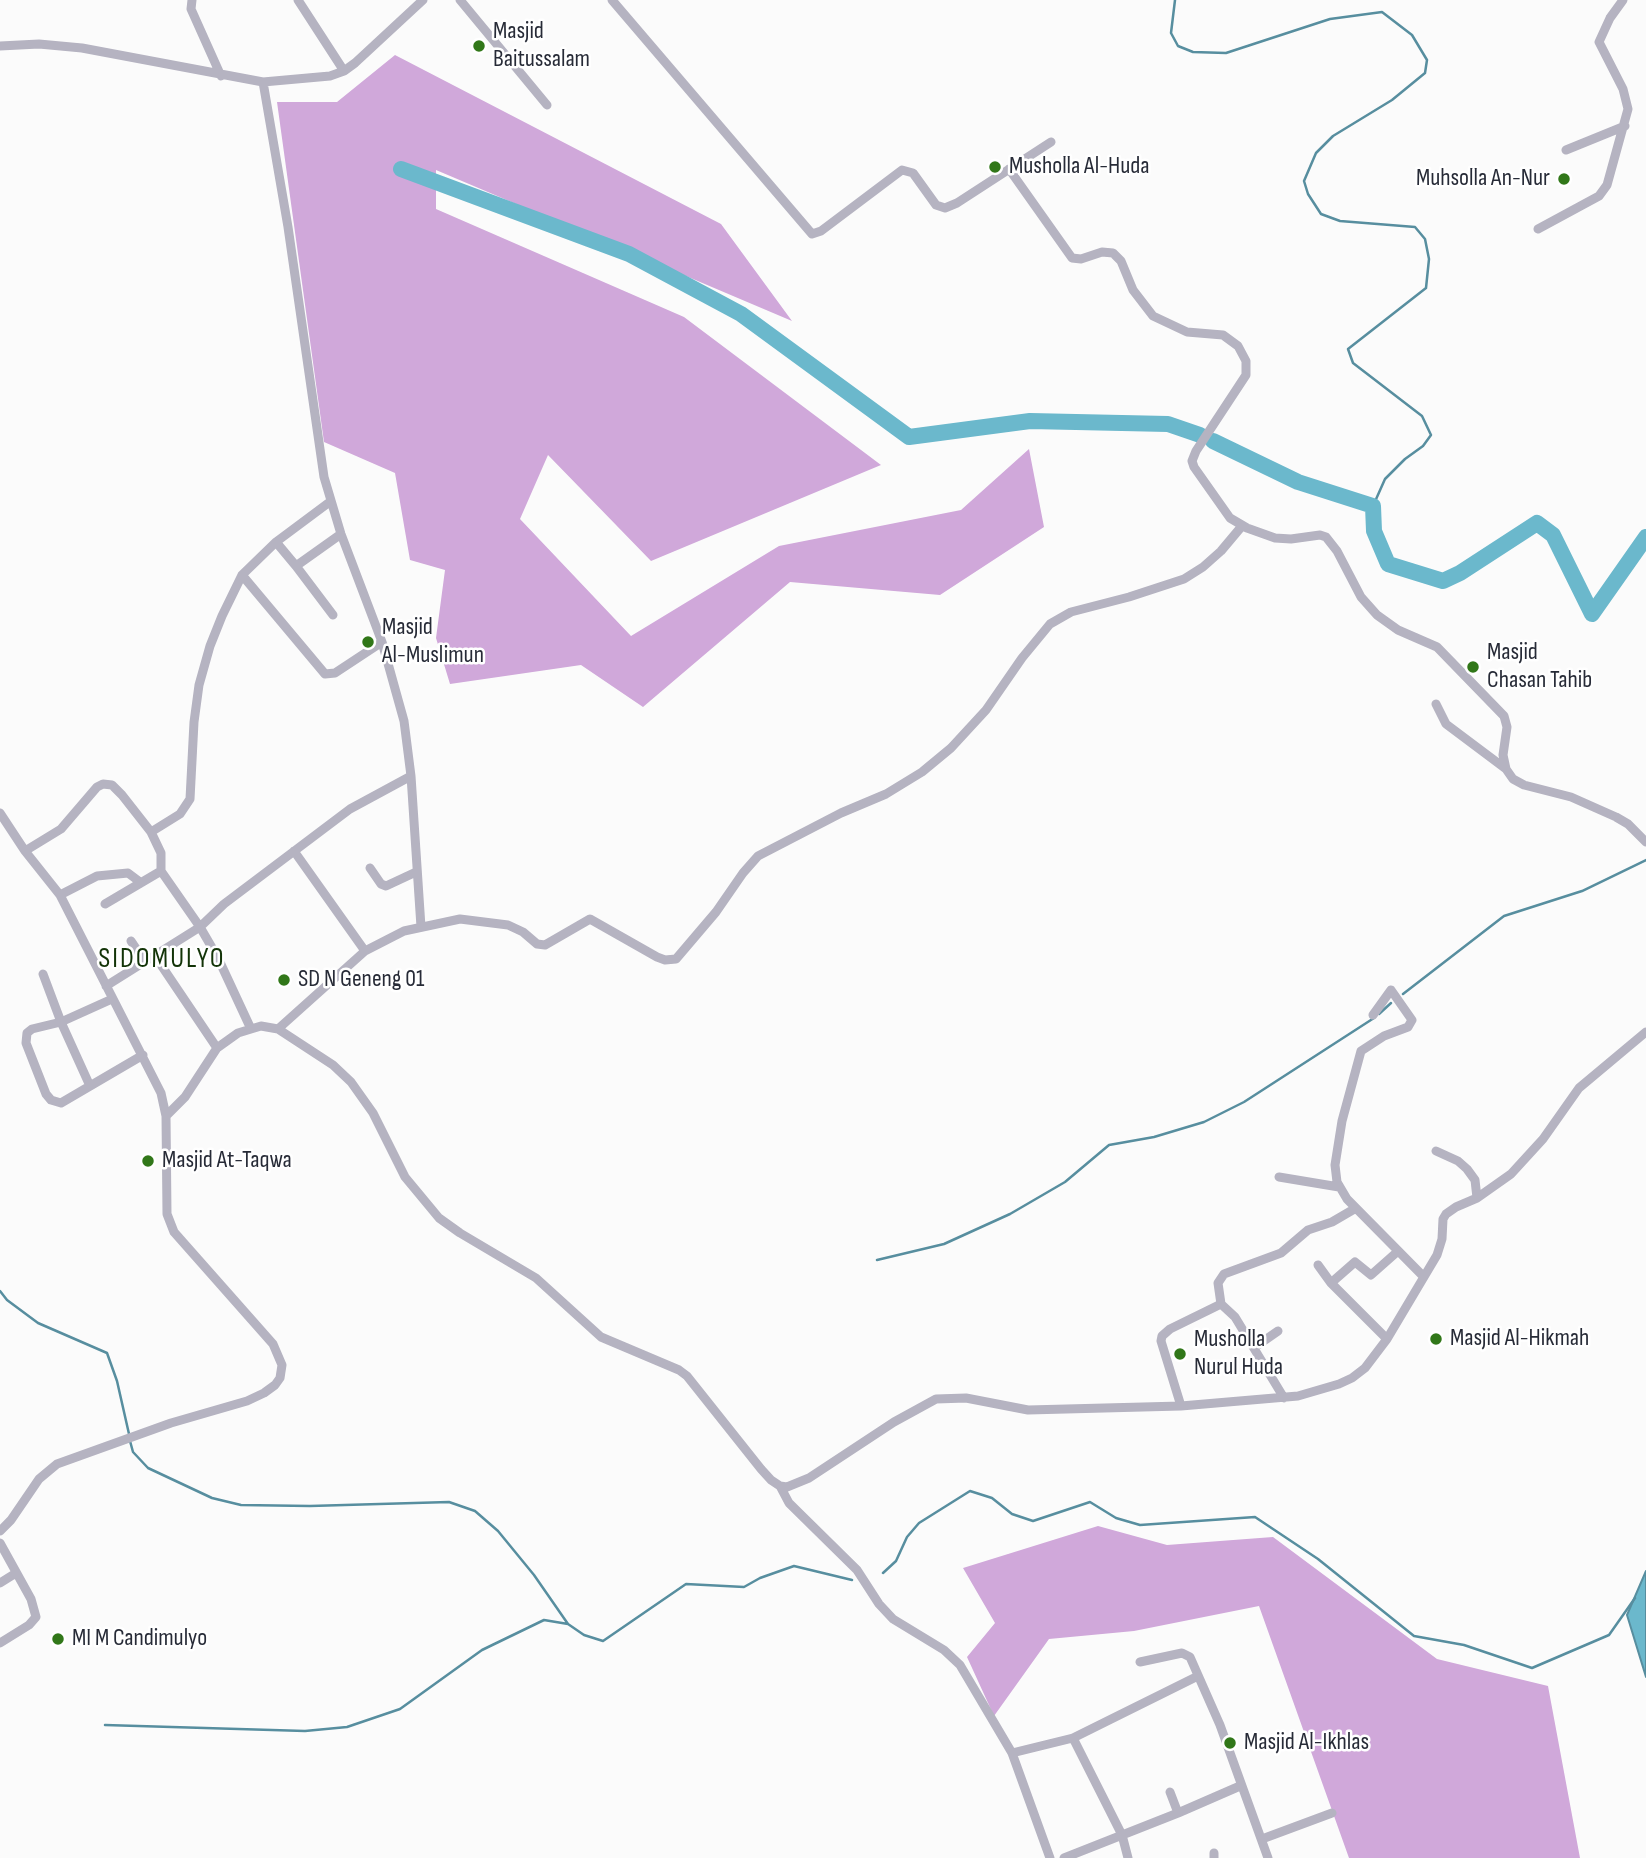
<!DOCTYPE html>
<style>
body{margin:0}
canvas{display:block;background:#fbfbfb}
</style>
<canvas width="1646" height="1858"></canvas>
<script>
const ctx = document.querySelector('canvas').getContext('2d');
ctx.lineJoin = 'round';
function paint(path, color) { ctx.fillStyle = color; ctx.fill(path, 'evenodd'); }
const toPath = rows => new Path2D(rows.map(r => 'M' + r).join(''));
function strokePath(path, color, width, dash) { ctx.strokeStyle = color; ctx.lineWidth = width; ctx.lineCap = dash ? 'butt' : 'round'; ctx.setLineDash(dash || []); ctx.stroke(path); }
function label(font, color, halo, rows, align = 'center') {
  ctx.font = font + ' "Sofia Sans Condensed",sans-serif'; ctx.lineWidth = 5; ctx.setLineDash([]); ctx.textBaseline = 'middle'; ctx.strokeStyle = halo; ctx.fillStyle = color; for (const [text, x, y, turn = 0] of rows) {
    ctx.save(); ctx.translate(x, y); ctx.rotate((+turn || 0) * Math.PI / 180); ctx.textAlign = isNaN(turn) ? turn : align; if (halo) ctx.strokeText(text, 0, 0); ctx.fillText(text, 0, 0); ctx.restore();
  }
}
paint(toPath([
 [395,55,721,224,792,321,436,170,436,209,684,317,881,465,651,561,548,455,520,519,631,636,779,546,961,510,1029,449,1044,527,940,595,790,582,643,707,581,665,450,684,436,638,445,570,410,560,395,473,324,442,277,102,337,102],
 [1098,1526,1167,1545,1273,1537,1437,1659,1548,1686,1580,1858,1349,1858,1259,1606,1134,1631,1049,1639,994,1716,967,1657,995,1623,963,1568]
]), '#d0a8da');
const water = toPath([
 [1646,1571,1646,1677,1627,1615,1646,1571]
]);
paint(water, '#6bb8cc');
strokePath(water, '#578e9f', 2);
strokePath(toPath([
 [1175,0,1171,33,1178,46,1193,52,1226,53,1330,19,1382,12,1412,35,1427,60,1425,73,1392,100,1333,136,1316,153,1304,181,1308,194,1321,214,1340,221,1415,227,1425,239,1429,259,1426,288,1348,349,1353,363,1422,416,1431,435,1423,446,1405,459,1385,479,1373,506],
 [1403,994,1504,916,1582,891,1646,860],
 [1379,1014,1391,1003],
 [877,1260,944,1244,1010,1214,1065,1182,1109,1145,1154,1137,1204,1122,1244,1102,1374,1018],
 [0,1291,7,1300,38,1323,107,1353,117,1381,129,1434],
 [130,1441,133,1452,148,1468,212,1498,241,1505,310,1506,449,1502,475,1511,498,1531,534,1575,568,1624,584,1635,603,1641,686,1584,744,1587,760,1578,794,1566,852,1580],
 [883,1573,896,1561,907,1537,919,1523,970,1491,992,1498,1012,1514,1033,1521,1090,1502,1116,1518,1140,1525,1255,1517,1318,1559,1414,1636,1464,1645,1532,1668,1609,1635,1635,1598],
 [105,1725,305,1731,347,1727,400,1709,482,1650,544,1620,568,1624]
]), '#578e9f', 2.5);
strokePath(toPath([
 [401,169,629,254,741,314,909,437,1030,421,1168,424,1200,435],
 [1213,441,1298,482,1373,506,1374,531,1388,564,1443,581,1460,573,1537,523,1553,535,1592,614,1646,537]
]), '#6bb8cc', 16);
strokePath(toPath([
 [192,0,191,9,221,76],
 [298,0,344,71],
 [460,0,547,105],
 [612,0,812,234,821,231,902,170,913,173,936,205,945,208,957,203,1051,142],
 [0,46,39,44,82,48,263,82,330,76,344,71,355,63,423,0],
 [1566,150,1625,126],
 [1009,169,1072,258,1081,259,1102,252,1113,253,1121,261,1133,290,1153,316,1187,332,1223,335,1238,346,1246,361,1246,375,1196,451,1192,461,1194,467,1230,518,1247,528,1275,538,1291,539,1320,535,1326,537,1337,551,1361,597,1377,615,1398,630,1437,647,1504,716,1507,727,1503,755,1506,769,1513,779,1524,785,1571,797,1616,817,1628,824,1646,842],
 [1538,229,1599,196,1607,185,1628,109,1623,89,1599,42,1610,18,1623,0],
 [276,542,296,566],
 [242,575,325,674,335,673,382,642],
 [333,615,296,566,341,534],
 [1436,704,1446,724,1506,769],
 [411,776,421,927],
 [0,813,25,851,60,895,161,1093,166,1116,167,1214,174,1232,273,1344,282,1365,280,1378,275,1385,264,1393,247,1401,171,1423,57,1464,39,1479,11,1520,0,1531],
 [25,851,61,829,97,787,103,784,112,785,122,795,151,832],
 [370,868,381,884,386,886,416,872],
 [161,871,161,853,151,832,180,814,190,799,194,722,199,685,210,646,222,616,242,575,276,542,331,501],
 [60,895,97,876,128,873,140,882],
 [105,904,161,871,200,927,218,958,251,1029],
 [131,941,145,962],
 [365,951,404,931,460,919,508,925,523,932,537,944,545,945,590,919,657,957,665,960,676,959,716,912,743,873,758,856,841,813,886,794,922,772,951,748,986,710,1022,658,1050,624,1071,612,1129,597,1184,579,1203,567,1221,551,1242,526],
 [155,956,217,1048],
 [43,974,61,1022,90,1086],
 [106,986,200,927,224,904,350,809,411,776,404,721,382,642,341,534,324,477,288,227,263,82],
 [112,999,61,1022,32,1029,27,1033,26,1043,46,1094,51,1100,61,1103,143,1055],
 [1373,1015,1391,990,1412,1020,1408,1027,1384,1036,1361,1051,1342,1121,1335,1165,1337,1182,1347,1199,1424,1277],
 [278,1029,333,1065,351,1082,373,1113,405,1177,439,1218,460,1233,536,1278,601,1337,679,1370,687,1376,761,1469,771,1480,780,1486,787,1487,809,1478,894,1422,936,1399,966,1398,1028,1410,1181,1406,1298,1396,1339,1384,1352,1378,1365,1368,1387,1339,1437,1255,1442,1239,1443,1219,1446,1214,1456,1207,1477,1198,1511,1174,1543,1139,1579,1088,1646,1032],
 [166,1116,185,1097,217,1048,238,1033,251,1029,261,1026,278,1029,365,951,294,851],
 [1436,1151,1458,1161,1467,1169,1475,1180,1477,1198],
 [1279,1177,1339,1187],
 [1318,1265,1331,1283,1387,1339],
 [1331,1283,1355,1262,1371,1275,1397,1252],
 [1221,1304,1218,1283,1224,1274,1281,1253,1308,1230,1332,1222,1356,1208],
 [1255,1347,1278,1331],
 [1181,1406,1161,1341,1162,1336,1170,1329,1221,1304,1235,1317,1284,1398],
 [780,1486,789,1503,857,1570,879,1604,893,1619,944,1650,960,1665,1012,1753,1050,1858],
 [0,1543,31,1599,36,1617,29,1625,0,1643],
 [0,1583,16,1573],
 [1140,1662,1182,1653,1190,1657,1220,1725,1268,1858],
 [1073,1738,1198,1676],
 [1012,1753,1073,1738,1122,1835,1128,1858],
 [1170,1792,1178,1813],
 [1262,1839,1332,1813],
 [1214,1853,1214,1858],
 [1064,1858,1178,1813,1240,1786]
]), '#b5b3c1', 9);
for (const [x, y, r, color] of [
 [479,46,7,"#317719"],
 [995,167,7,"#317719"],
 [1564,179,7,"#317719"],
 [368,642,7,"#317719"],
 [1473,667,7,"#317719"],
 [284,980,7,"#317719"],
 [148,1161,7,"#317719"],
 [1436,1339,7,"#317719"],
 [1180,1354,7,"#317719"],
 [58,1639,7,"#317719"],
 [1230,1743,7,"#317719"]
]) { const dot = new Path2D(); dot.arc(x, y, r, 0, 2 * Math.PI); ctx.fillStyle = color; ctx.fill(dot); strokePath(dot, '#fff', 2.5); }
label('24px', '#272b37', '#fff', [
 ["Masjid",493,32],
 ["Baitussalam",493,60],
 ["Musholla Al-Huda",1009,167],
 ["Muhsolla An-Nur",1550,179,"right"],
 ["Masjid",382,628],
 ["Al-Muslimun",382,656],
 ["Masjid",1487,653],
 ["Chasan Tahib",1487,681],
 ["SD N Geneng 01",298,980],
 ["Masjid At-Taqwa",162,1161],
 ["Masjid Al-Hikmah",1450,1339],
 ["Musholla",1194,1340],
 ["Nurul Huda",1194,1368],
 ["MI M Candimulyo",72,1639],
 ["Masjid Al-Ikhlas",1244,1743]
], 'left');
ctx.letterSpacing = '2px';
label('28px', '#133408', '#fff', [
 ["SIDOMULYO",162,960]
]);
ctx.letterSpacing = '0px';
</script>
